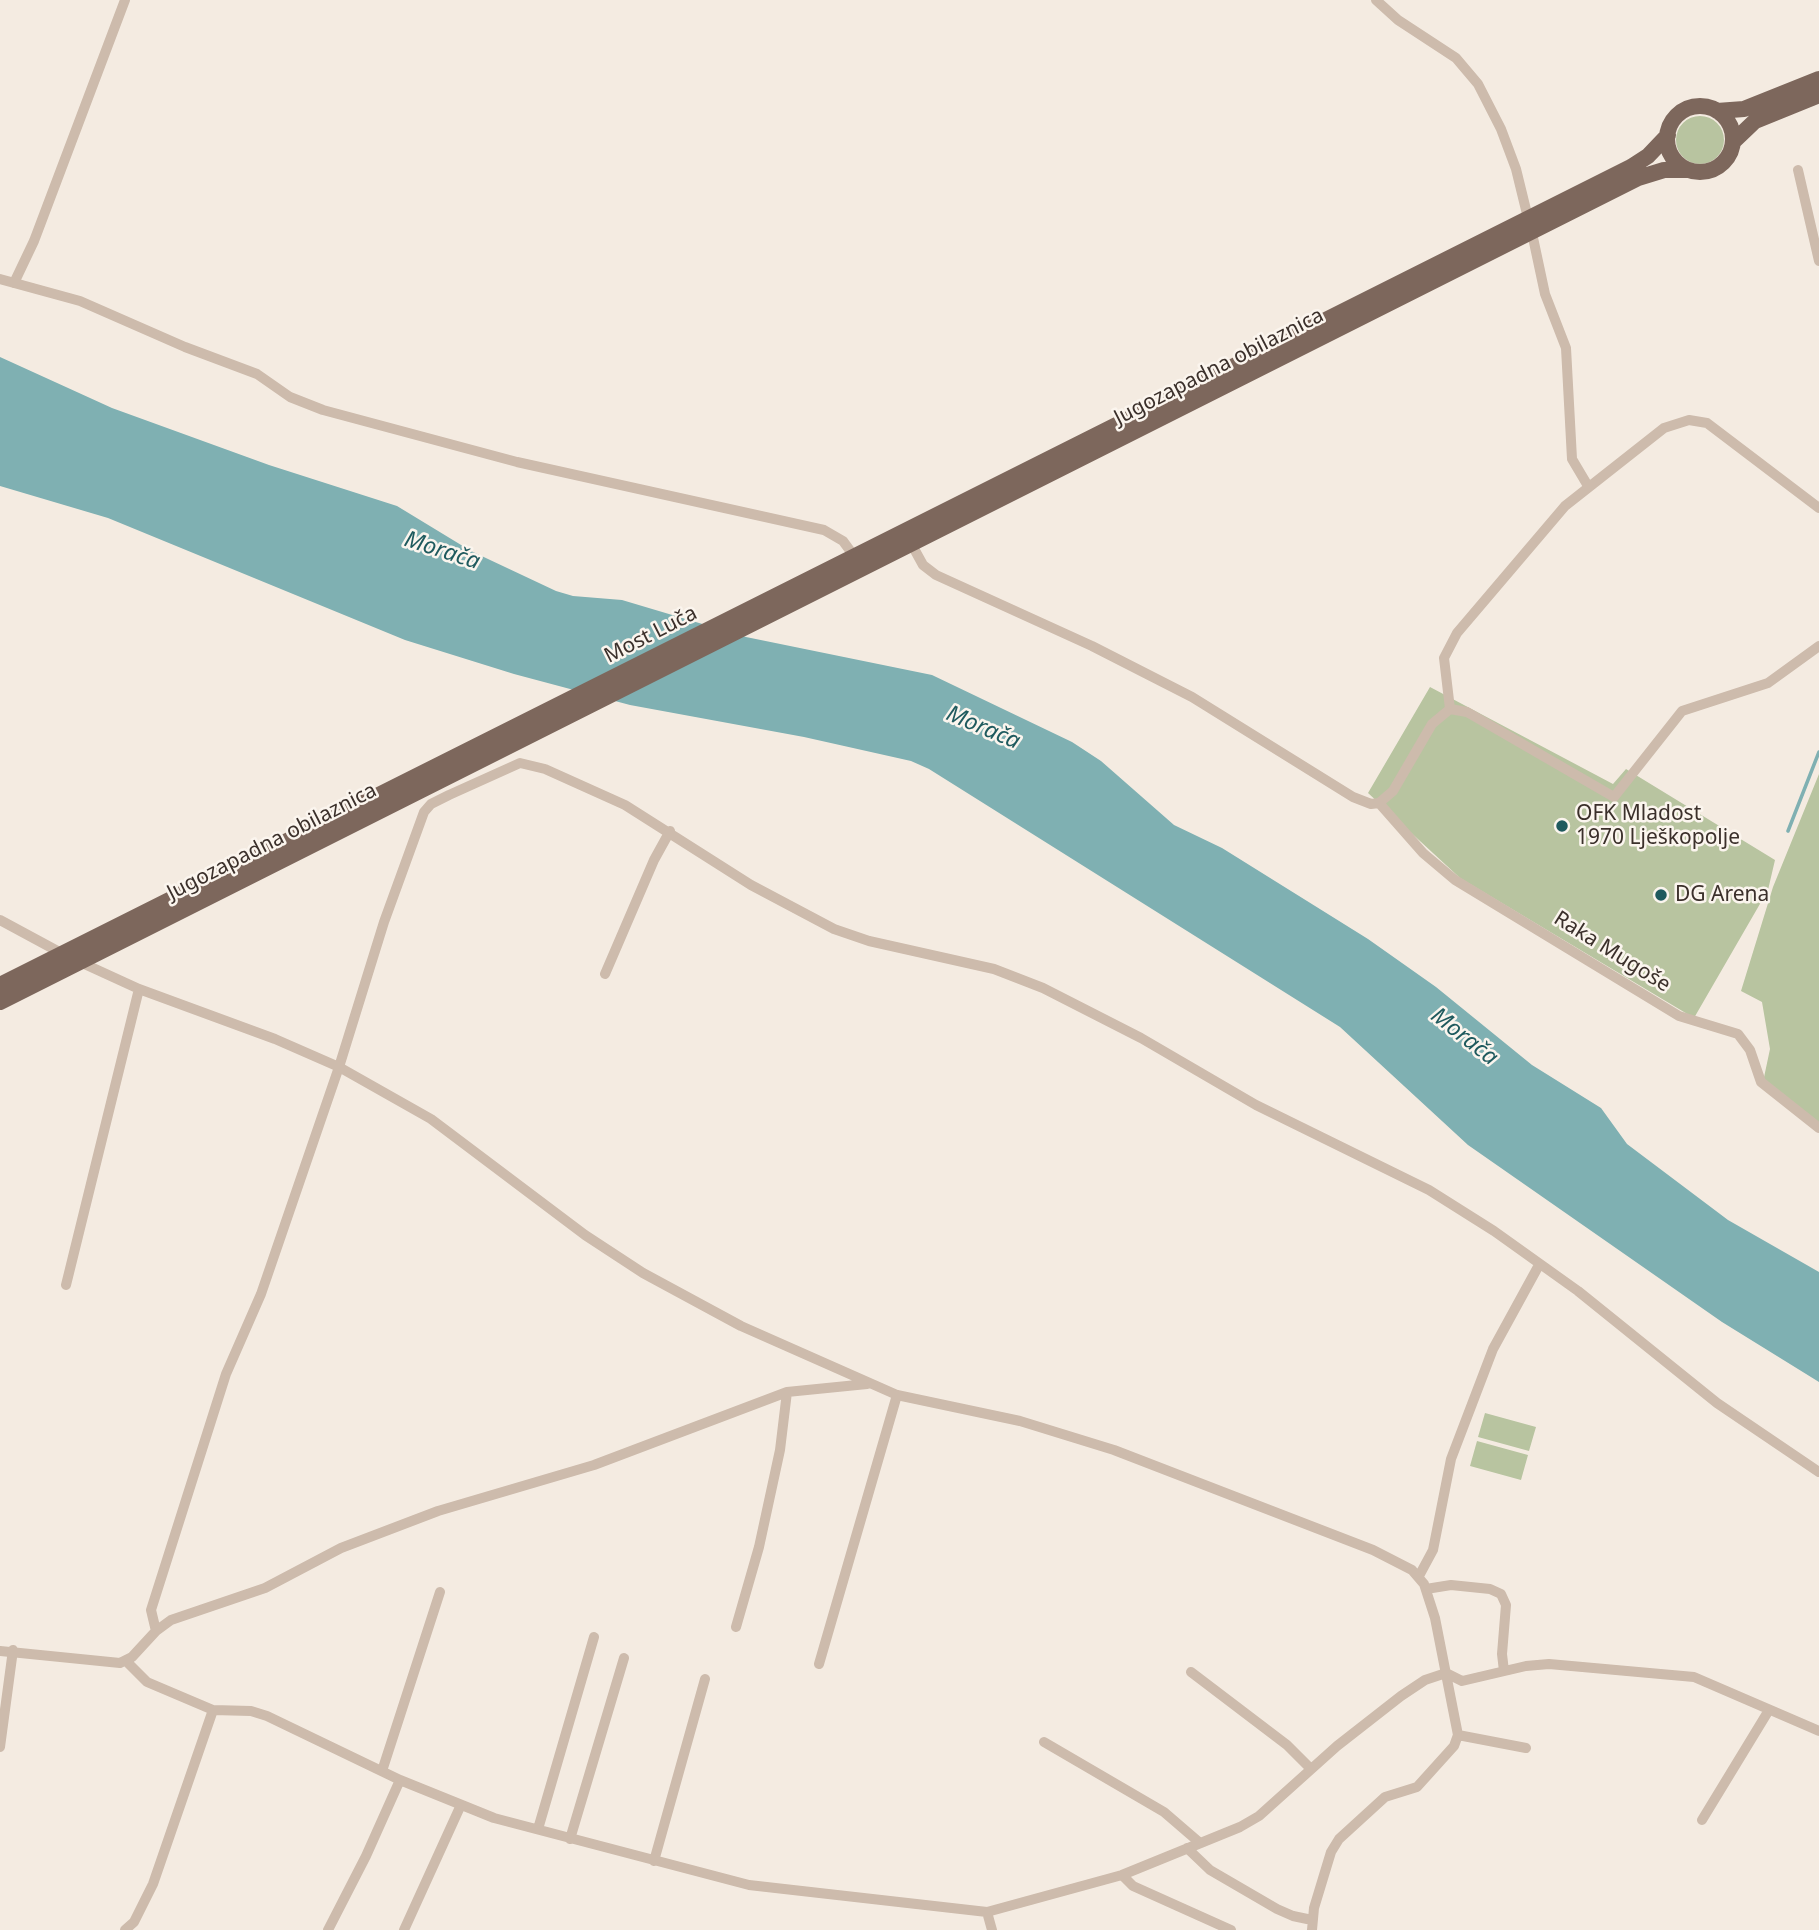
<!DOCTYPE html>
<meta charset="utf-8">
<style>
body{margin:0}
canvas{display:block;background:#f4ebe1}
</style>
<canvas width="1819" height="1930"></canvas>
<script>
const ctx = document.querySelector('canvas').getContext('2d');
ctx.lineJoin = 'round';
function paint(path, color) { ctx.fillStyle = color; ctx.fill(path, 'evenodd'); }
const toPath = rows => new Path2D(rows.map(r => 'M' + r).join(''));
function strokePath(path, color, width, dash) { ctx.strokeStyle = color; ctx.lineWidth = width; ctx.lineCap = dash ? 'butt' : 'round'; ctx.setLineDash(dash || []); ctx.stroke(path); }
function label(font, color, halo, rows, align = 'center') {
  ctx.font = font + ' "Noto Sans",sans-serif'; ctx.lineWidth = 5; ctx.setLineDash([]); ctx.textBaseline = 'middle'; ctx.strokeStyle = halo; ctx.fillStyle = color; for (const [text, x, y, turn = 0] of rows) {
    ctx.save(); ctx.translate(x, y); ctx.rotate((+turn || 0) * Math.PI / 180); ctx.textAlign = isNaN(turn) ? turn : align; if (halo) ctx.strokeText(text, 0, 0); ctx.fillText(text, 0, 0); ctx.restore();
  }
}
paint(toPath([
 '1676 140a24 24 0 1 1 48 0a24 24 0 1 1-48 0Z',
 [1430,687,1613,784,1626,769,1775,860,1768,890,1694,1018,1460,878,1368,793],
 [1819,774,1819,1127,1763,1082,1770,1049,1762,1002,1741,991,1773,887],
 [1485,1413,1536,1427,1529,1451,1478,1437],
 [1477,1441,1528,1455,1521,1480,1470,1466]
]), '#b8c4a0');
paint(toPath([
 [0,357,112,408,269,465,397,506,471,551,556,591,573,596,622,600,746,637,932,675,1072,742,1101,761,1174,825,1222,848,1368,939,1436,987,1532,1065,1601,1108,1627,1144,1728,1220,1819,1272,1819,1382,1722,1322,1468,1145,1340,1027,929,769,911,761,804,737,630,705,514,674,405,640,108,518,0,486]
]), '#7fb0b2');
strokePath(toPath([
 [1788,831,1819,752]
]), '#7fb0b2', 3.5);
strokePath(toPath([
 [1376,0,1398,20,1456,58,1478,84,1501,129,1516,169,1528,218],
 [1798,170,1819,261],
 [1532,233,1545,294,1566,348,1572,459,1588,486],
 [0,279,80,301,185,347,257,374,290,397,323,410,517,462,824,530,843,541,854,556],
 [14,283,34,241,125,0],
 [912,545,923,565,936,575,1092,646,1192,697,1353,797,1371,804,1379,803,1393,791,1432,724,1450,709,1467,712,1614,797,1682,711,1768,683,1819,646],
 [1450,709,1444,658,1457,633,1565,506,1664,428,1689,420,1707,423,1819,508],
 [1379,803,1423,853,1455,880,1679,1016,1738,1034,1750,1050,1761,1082,1819,1128],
 [0,920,63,954],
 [80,962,139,989,275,1039,339,1067,431,1119,585,1235,643,1273,741,1326,897,1395,1020,1421,1114,1450,1373,1550,1412,1570,1424,1584,1435,1618,1458,1735,1454,1746,1417,1787,1385,1797,1339,1839,1331,1852,1314,1908,1312,1930],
 [605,974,654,860,670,831],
 [66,1285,139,989],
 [1419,1576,1433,1550,1451,1459,1493,1349,1539,1265],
 [1426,1589,1451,1585,1490,1589,1501,1594,1506,1605,1502,1654,1504,1671],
 [736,1627,759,1547,780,1450,787,1392],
 [156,1631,151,1610,226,1374,261,1294,339,1067,384,922,424,812,431,804,449,795,520,763,545,769,625,805,751,885,834,929,869,941,994,969,1043,988,1141,1038,1256,1105,1429,1190,1494,1231,1578,1291,1717,1403,1819,1472],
 [0,1651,120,1663,132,1657,156,1631,171,1620,265,1588,341,1548,438,1511,594,1465,787,1392,867,1384],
 [126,1661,147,1682,213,1710,251,1711,267,1716,400,1780,494,1818,749,1885,987,1912,1122,1875,1240,1827,1259,1816,1337,1746,1401,1696,1425,1680,1446,1673],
 [819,1664,897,1395],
 [1191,1672,1287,1745,1311,1769],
 [1446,1673,1462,1681,1526,1666,1549,1664,1694,1677,1819,1731],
 [1458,1735,1526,1748],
 [1044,1742,1164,1812,1200,1843],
 [0,1747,13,1650],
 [382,1771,440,1592],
 [1702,1820,1769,1710],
 [538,1829,594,1637],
 [570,1839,624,1658],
 [1187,1848,1210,1870,1277,1909,1293,1916,1312,1920],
 [654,1861,705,1679],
 [1122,1875,1133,1886,1231,1930],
 [987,1912,992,1930],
 [125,1930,134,1922,153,1884,213,1710],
 [328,1930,366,1856,400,1780],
 [404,1930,460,1807]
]), '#cdbbac', 10);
strokePath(toPath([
 '1667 139a33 33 0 1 1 66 0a33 33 0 1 1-66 0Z',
 [1717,111,1744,109,1819,79],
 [1733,142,1755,121,1819,95],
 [0,985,1631,167,1648,156,1668,135],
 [0,1002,1638,178,1664,170,1689,170]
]), '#7d675c', 16);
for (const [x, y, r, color] of [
 [1562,826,7,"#1f5a5e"],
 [1661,895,7,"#1f5a5e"]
]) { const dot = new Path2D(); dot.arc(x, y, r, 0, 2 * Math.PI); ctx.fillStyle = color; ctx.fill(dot); strokePath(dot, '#fbf5ee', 2.5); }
label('21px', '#3b302b', '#fbf5ee', [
 ["Jugozapadna obilaznica",1219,367,-27],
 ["Most Luča",651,635,-27],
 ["Jugozapadna obilaznica",272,842,-27],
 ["Raka Mugoše",1612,952,32]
]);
label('21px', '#3b302b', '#fbf5ee', [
 ["OFK Mladost",1576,814],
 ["1970 Lješkopolje",1576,838],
 ["DG Arena",1675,895]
], 'left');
label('italic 23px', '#1f5a5e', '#fbf5ee', [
 ["Morača",442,551,18],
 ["Morača",983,728,23],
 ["Morača",1464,1037,38]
]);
</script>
